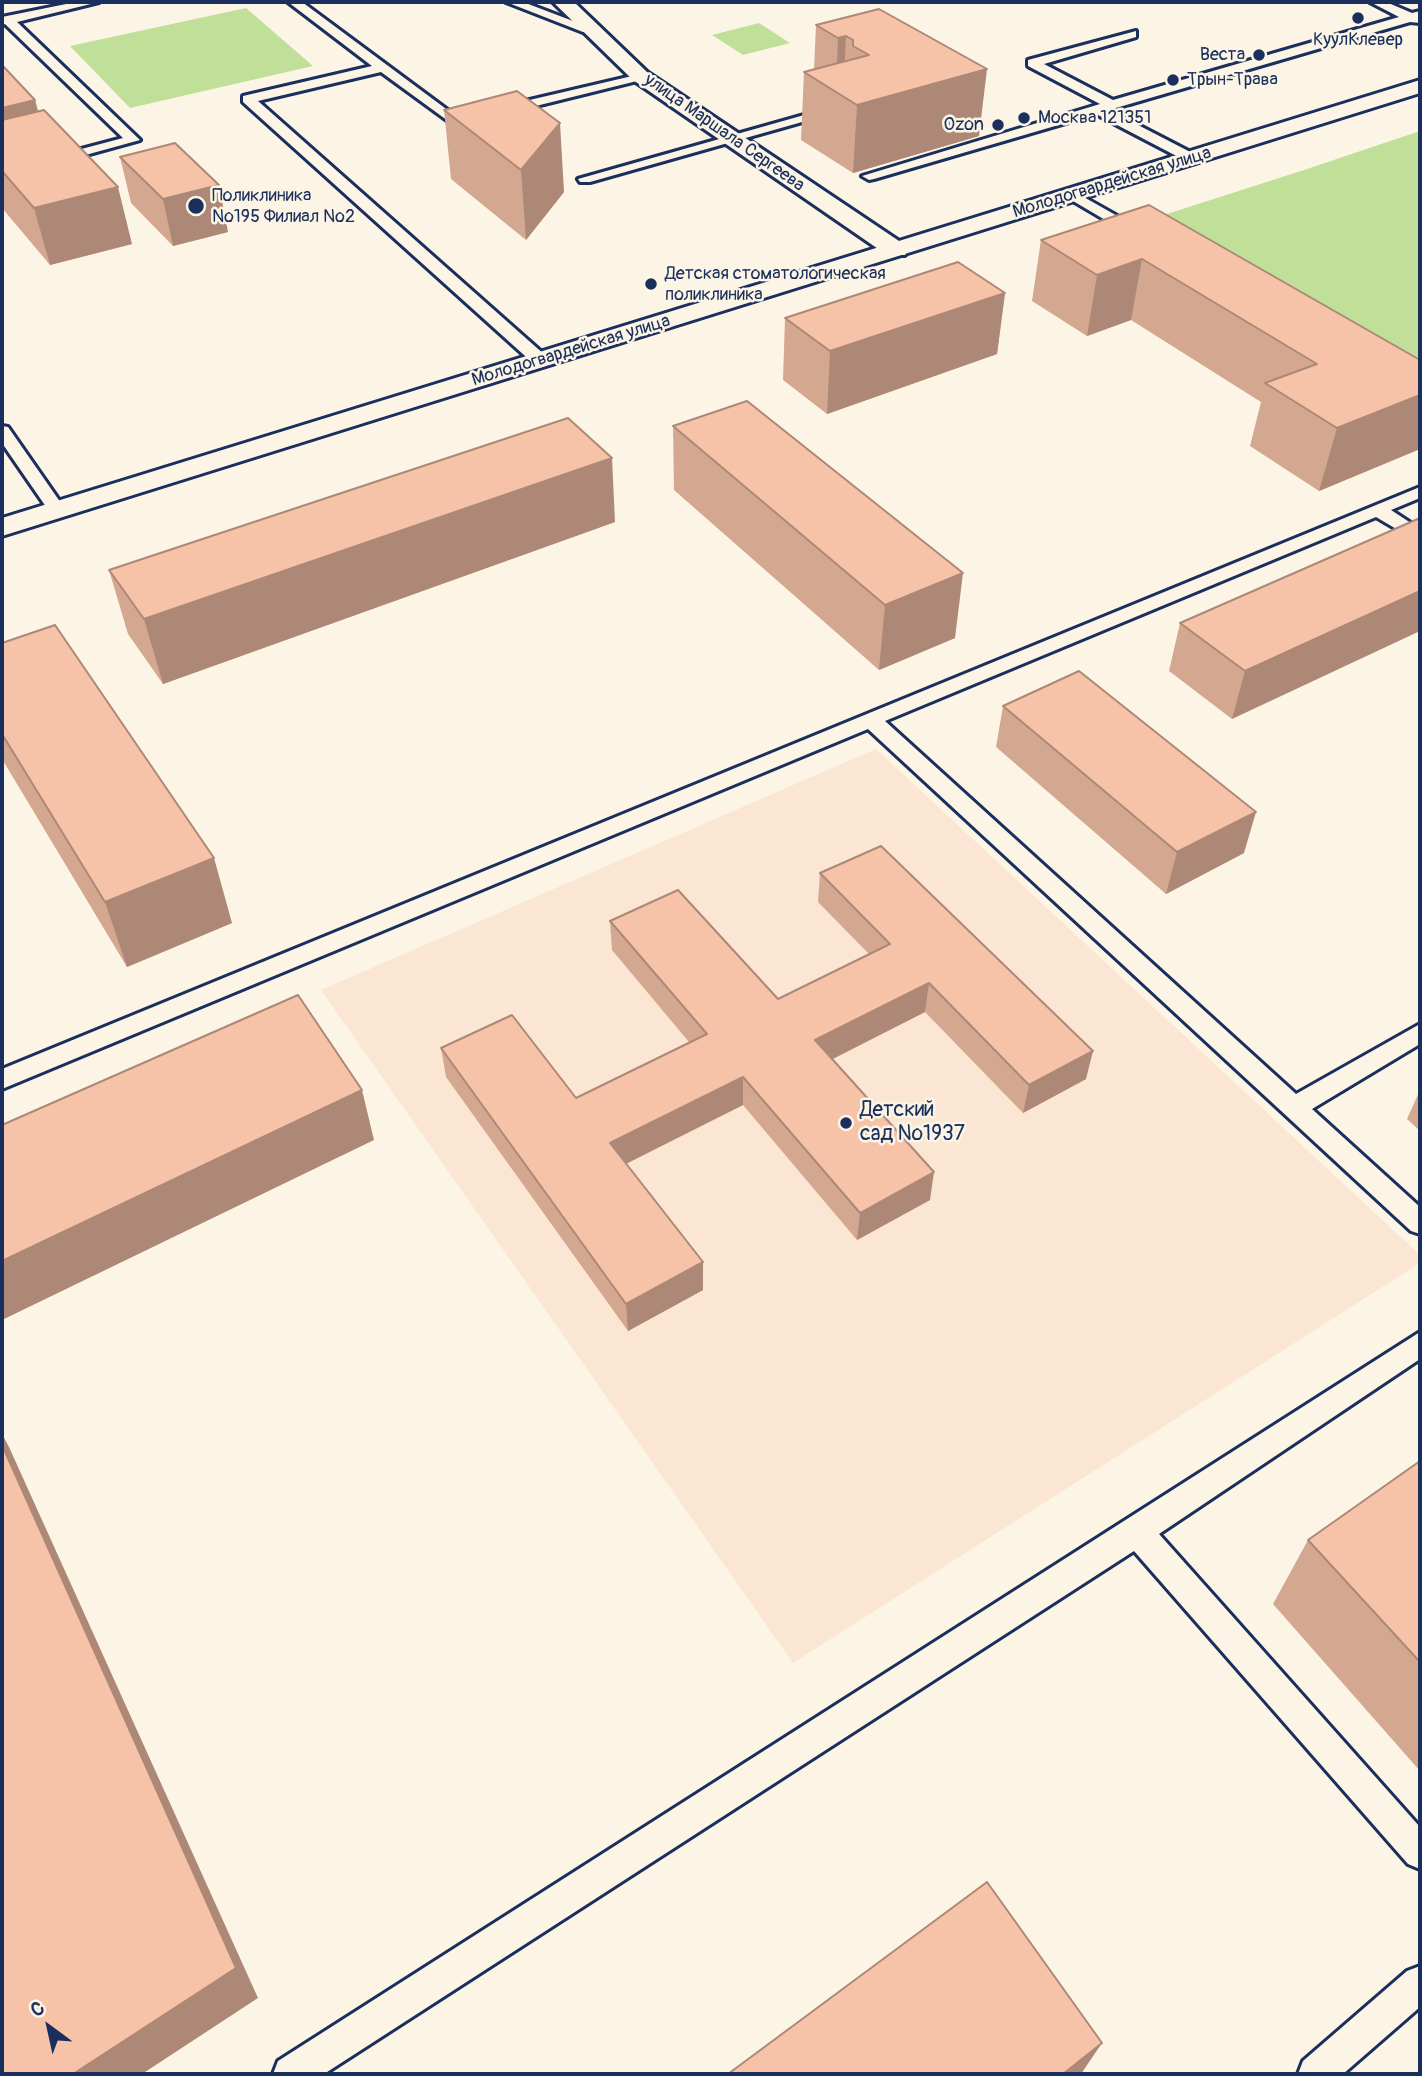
<!DOCTYPE html>
<meta charset="utf-8">
<style>
body{margin:0}
#map{position:relative;width:1422px;height:2076px;overflow:hidden;background:#fcf5e5;font-family:Pangolin,sans-serif}
canvas{display:block}
.frame{position:absolute;inset:0;border:4px solid #1b2f5e;pointer-events:none}
.north{position:absolute;left:14px;top:1992px;width:70px;height:70px;-webkit-text-stroke:5px #fcf5e5;paint-order:stroke;rotate:327deg;font-size:19px;font-weight:700;line-height:28px;text-align:center;color:#1b2f5e}
.north::after{content:'';display:block;margin:auto;width:24px;height:32px;background:#1b2f5e;clip-path:polygon(50% 0,100% 100%,50% 72%,0 100%)}
</style>
<div id="map">
<canvas width="1422" height="2076"></canvas>
<div class="frame"></div>
<div class="north">С</div>
</div>
<script>
const ctx = document.querySelector('canvas').getContext('2d');
ctx.lineJoin = 'round';
function paint(path, color) { ctx.fillStyle = color; ctx.fill(path, 'evenodd'); }
const toPath = rows => new Path2D(rows.map(r => 'M' + r).join(''));
function strokePath(path, color, width, dash) { ctx.strokeStyle = color; ctx.lineWidth = width; ctx.lineCap = dash ? 'butt' : 'round'; ctx.setLineDash(dash || []); ctx.stroke(path); }
function label(font, color, halo, rows, align = 'center') {
  ctx.font = font + ' Pangolin,sans-serif'; ctx.lineWidth = 5; ctx.setLineDash([]); ctx.textBaseline = 'middle'; ctx.strokeStyle = halo; ctx.fillStyle = color; for (const [text, x, y, turn = 0] of rows) {
    ctx.save(); ctx.translate(x, y); ctx.rotate((+turn || 0) * Math.PI / 180); ctx.textAlign = isNaN(turn) ? turn : align; if (halo) ctx.strokeText(text, 0, 0); ctx.fillText(text, 0, 0); ctx.restore();
  }
}
paint(toPath([
 [876,749,1420,1255,1420,1263,793,1663,321,990]
]), '#fae6d3');
paint(toPath([
 [246,8,313,66,130,108,70,46],
 [759,23,790,43,743,55,712,35],
 [1420,131,1420,385,1142,222,1304,170]
]), '#c0e099');
const service = toPath([
 [76,2,99,2,17,22,140,140,2,178,2,170,123,138,5,24,2,25,2,17,76,2],
 [288,2,302,2,457,117,645,73,645,79,455,126,381,72,258,101,546,356,546,364,534,364,243,102,243,96,372,66,288,2],
 [506,2,523,2,594,29,583,32,506,2],
 [1370,2,1386,2,1412,13,1420,11,1420,23,1410,22,1109,110,1196,155,1196,161,1186,161,1096,114,874,179,869,180,862,176,1100,104,1028,66,1028,60,1136,31,1136,37,1044,64,1113,100,1399,17,1370,2],
 [829,108,841,111,590,182,580,182,578,179,829,108],
 [1073,191,1144,231,1147,234,1144,237,1134,237,1068,198,1068,192,1073,191],
 [2,426,8,427,63,506,66,510,63,514,51,514,2,443,2,426],
 [1420,487,1420,498,1391,510,1420,529,1420,543,1376,517,885,721,1296,1094,1420,1024,1420,1044,1312,1109,1420,1207,1420,1234,1411,1231,868,729,2,1089,2,1069,1420,487],
 [1420,1332,1420,1359,1159,1534,1420,1827,1420,1869,1408,1864,1134,1551,324,2074,273,2074,278,2061,1420,1332],
 [1420,1966,1420,2007,1343,2074,1298,2074,1303,2061,1407,1971,1420,1966]
]);
const minor = toPath([
 [553,2,574,2,647,72,905,245,908,250,905,255,887,255,633,80,553,2]
]);
const tertiary = toPath([
 [1420,80,1420,93,2,536,2,518,1420,80]
]);
strokePath(service, '#1b2f5e', 6);
strokePath(minor, '#1b2f5e', 6);
strokePath(tertiary, '#1b2f5e', 6);
paint(service, '#fcf5e5');
paint(minor, '#fcf5e5');
paint(tertiary, '#fcf5e5');
paint(toPath([
 [879,9,979,136,853,173,801,140,804,72,814,70,816,25],
 [2,65,35,100,38,111,132,244,50,265,2,208],
 [444,110,564,192,526,240,451,179],
 [120,157,228,232,173,246,131,203],
 [1149,205,1420,360,1420,449,1319,491,1250,446,1261,402,1131,320,1087,336,1032,301,1041,240],
 [1005,293,997,354,827,414,783,380,785,318],
 [673,426,955,638,879,670,674,490],
 [1420,518,1232,719,1169,671,1180,623],
 [615,522,163,684,128,634,109,570],
 [2,643,232,923,127,967,2,759],
 [1003,706,1244,853,1166,894,996,747],
 [820,873,1086,1079,1023,1113,925,1012,832,1059,930,1200,857,1240,743,1105,626,1163,703,1290,628,1331,446,1077,441,1048,576,1098,689,1042,612,950,610,921,778,999,869,954,818,902],
 [1420,1090,1420,1131,1407,1119],
 [1420,1461,1420,1771,1273,1604,1308,1540]
]), '#d4a890');
paint(toPath([
 [846,36,843,96,836,92,838,38],
 [987,69,979,136,853,173,857,105],
 [35,100,49,155,2,167,2,108],
 [560,123,564,192,526,240,521,170],
 [219,185,228,232,173,246,163,199],
 [118,187,132,244,50,265,34,208],
 [1142,259,1131,320,1087,336,1097,275],
 [1005,293,997,354,827,414,830,351],
 [1420,395,1420,449,1319,491,1337,428],
 [612,458,615,522,163,684,144,619],
 [963,573,955,638,879,670,885,605],
 [1420,591,1420,631,1232,719,1245,671],
 [1256,812,1244,853,1166,894,1177,852],
 [214,858,232,923,127,967,105,902],
 [929,983,925,1012,813,1069,815,1040],
 [1093,1051,1086,1079,1023,1113,1029,1085],
 [743,1077,743,1105,612,1171,610,1143],
 [362,1090,374,1140,2,1320,2,1261],
 [934,1172,930,1200,857,1240,860,1213],
 [703,1262,703,1290,628,1331,626,1304],
 [2,1434,9,1447,258,1998,142,2074,73,2074,2,1445],
 [1102,2043,1081,2074,1063,2074]
]), '#ad8876');
const building = toPath([
 [879,9,987,69,857,105,804,72,869,55,853,46,853,40,846,36,838,38,816,25,879,9],
 [2,65,35,100,2,108,2,65],
 [517,91,560,123,521,170,444,110,517,91],
 [44,110,118,187,34,208,2,171,2,120,44,110],
 [175,143,219,185,163,199,120,157,175,143],
 [1149,205,1420,360,1420,395,1337,428,1265,383,1317,364,1142,259,1097,275,1041,240,1149,205],
 [958,262,1005,293,830,351,785,318,958,262],
 [747,401,963,573,885,605,673,426,747,401],
 [568,418,612,458,144,619,109,570,568,418],
 [1420,518,1420,591,1245,671,1180,623,1420,518],
 [55,625,214,858,105,902,2,734,2,643,55,625],
 [1079,671,1256,812,1177,852,1003,706,1079,671],
 [881,846,1093,1051,1029,1085,929,983,815,1040,934,1172,860,1213,743,1077,610,1143,703,1262,626,1304,441,1048,512,1015,576,1098,707,1034,610,921,678,890,778,999,890,944,820,873,881,846],
 [298,995,362,1090,2,1261,2,1125,298,995],
 [2,1445,236,1968,73,2074,2,2074,2,1445],
 [1420,1461,1420,1662,1308,1540,1420,1461],
 [987,1882,1102,2043,1063,2074,728,2074,987,1882]
]);
paint(building, '#f7c3a8');
strokePath(building, '#ad8876', 2);
for (const [x, y, r, color] of [
 [1358,18,7,"#1b2f5e"],
 [1259,55,7,"#1b2f5e"],
 [1173,80,7,"#1b2f5e"],
 [1024,118,7,"#1b2f5e"],
 [998,125,7,"#1b2f5e"],
 [196,206,9,"#1b2f5e"],
 [651,284,7,"#1b2f5e"],
 [846,1123,7,"#1b2f5e"]
]) { const dot = new Path2D(); dot.arc(x, y, r, 0, 2 * Math.PI); ctx.fillStyle = color; ctx.fill(dot); strokePath(dot, '#fcf5e5', 2.5); }
label('18px', '#1b2f5e', '#fcf5e5', [
 ["КуулКлевер",1358,40,"center"],
 ["Веста",1245,55,"right"],
 ["Трын-Трава",1187,80],
 ["Москва 121351",1038,118],
 ["Ozon",984,125,"right"],
 ["Поликлиника",212,196],
 ["№195 Филиал №2",212,217],
 ["Детская стоматологическая",665,274],
 ["поликлиника",665,295]
], 'left');
label('18px', '#1b2f5e', '#fcf5e5', [
 ["улица Маршала Сергеева",724,133,35],
 ["Молодогвардейская улица",1112,183,-17],
 ["Молодогвардейская улица",571,351,-17]
]);
label('21px', '#1b2f5e', '#fcf5e5', [
 ["Детский",860,1111],
 ["сад №1937",860,1135]
], 'left');
</script>
